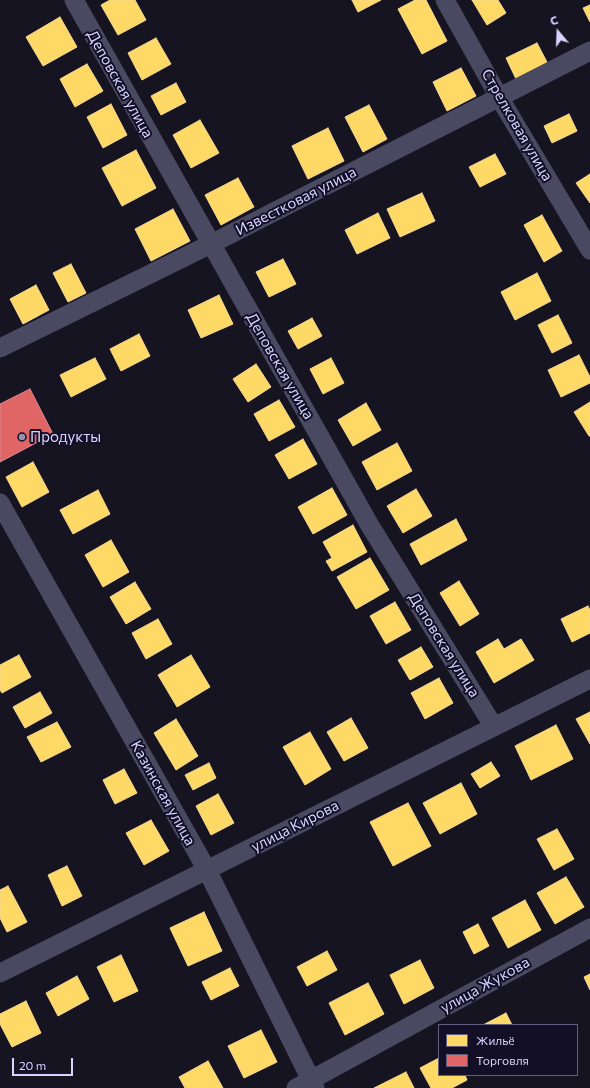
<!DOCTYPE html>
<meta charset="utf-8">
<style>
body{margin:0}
#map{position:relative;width:590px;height:1088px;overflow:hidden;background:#161421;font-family:Commissioner,sans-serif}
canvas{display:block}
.legend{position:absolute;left:438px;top:1024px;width:140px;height:52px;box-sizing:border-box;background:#130f26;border:1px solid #625e7d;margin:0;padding:5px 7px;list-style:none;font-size:12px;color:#d9d4ff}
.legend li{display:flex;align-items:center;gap:8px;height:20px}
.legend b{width:20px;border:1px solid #625e7d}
.north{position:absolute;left:538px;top:12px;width:40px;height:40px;-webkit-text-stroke:3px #130f26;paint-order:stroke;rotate:341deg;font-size:11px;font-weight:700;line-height:16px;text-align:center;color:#d9d4ff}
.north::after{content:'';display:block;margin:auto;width:14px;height:18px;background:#d9d4ff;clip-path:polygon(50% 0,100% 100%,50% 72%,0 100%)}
.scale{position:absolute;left:12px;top:1058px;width:61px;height:18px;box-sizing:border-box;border:2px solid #d9d4ff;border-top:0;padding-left:5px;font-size:12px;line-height:14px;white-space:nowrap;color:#d9d4ff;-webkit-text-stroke:3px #130f26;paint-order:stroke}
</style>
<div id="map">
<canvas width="590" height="1088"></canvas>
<ul class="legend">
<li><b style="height:11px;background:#ffd966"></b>Жильё</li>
<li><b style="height:11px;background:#e06666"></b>Торговля</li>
</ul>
<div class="north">С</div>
<div class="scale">20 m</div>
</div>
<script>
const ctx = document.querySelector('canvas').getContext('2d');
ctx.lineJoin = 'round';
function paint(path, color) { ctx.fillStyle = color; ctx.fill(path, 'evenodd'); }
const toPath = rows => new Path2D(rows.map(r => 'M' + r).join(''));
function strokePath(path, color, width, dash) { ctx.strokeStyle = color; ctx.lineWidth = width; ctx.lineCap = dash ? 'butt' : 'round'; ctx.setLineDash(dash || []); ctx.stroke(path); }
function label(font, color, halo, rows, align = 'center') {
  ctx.font = font + ' Commissioner,sans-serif'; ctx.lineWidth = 4; ctx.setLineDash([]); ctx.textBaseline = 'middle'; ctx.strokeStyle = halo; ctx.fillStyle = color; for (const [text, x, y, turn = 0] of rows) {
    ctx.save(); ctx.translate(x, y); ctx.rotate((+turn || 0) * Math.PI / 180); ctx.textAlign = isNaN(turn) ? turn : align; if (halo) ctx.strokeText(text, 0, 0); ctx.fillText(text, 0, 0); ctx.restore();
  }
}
const homes = toPath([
 [110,0,135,0,146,20,118,35,101,5,110,0],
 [352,0,381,0,358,12,352,0],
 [415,0,426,0,447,41,422,54,398,9,415,0],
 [472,0,498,0,506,13,487,25,472,0],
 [590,5,590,22,583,8,590,5],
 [60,17,77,47,43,66,26,37,60,17],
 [156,38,171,64,142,80,128,53,156,38],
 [537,43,548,64,516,79,506,58,537,43],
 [87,64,103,91,75,107,60,79,87,64],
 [461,68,476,96,447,111,433,82,461,68],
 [176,83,186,102,161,115,151,96,176,83],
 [111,104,127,135,103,148,87,117,111,104],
 [369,105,387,139,363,152,345,117,369,105],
 [569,114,577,131,552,143,544,126,569,114],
 [200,120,219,153,191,168,173,135,200,120],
 [328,128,344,161,308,179,292,146,328,128],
 [136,150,156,188,122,206,102,168,136,150],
 [495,154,506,174,480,187,469,167,495,154],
 [590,174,590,203,576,183,590,174],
 [238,178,254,207,221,225,205,195,238,178],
 [422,193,435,221,400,237,387,209,422,193],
 [173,209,190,241,151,261,135,229,173,209],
 [378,213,390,238,357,254,345,230,378,213],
 [542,215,562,251,544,262,524,225,542,215],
 [283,259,296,284,269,297,256,272,283,259],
 [71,264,86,293,68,302,53,273,71,264],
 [537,273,551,301,515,320,501,292,537,273],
 [36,285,49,310,23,324,10,299,36,285],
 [219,295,233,324,201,338,188,310,219,295],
 [558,315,572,343,552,353,538,325,558,315],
 [312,318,322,336,298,349,288,331,312,318],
 [139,334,150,356,121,371,110,349,139,334],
 [579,355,590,377,590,383,561,397,548,370,579,355],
 [95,358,106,379,71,397,60,375,95,358],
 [331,358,344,383,323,394,310,369,331,358],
 [256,364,271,387,248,402,233,379,256,364],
 [279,400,295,427,269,441,254,414,279,400],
 [590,402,590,436,589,436,574,412,590,402],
 [366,403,381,430,353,446,338,420,366,403],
 [303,439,317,464,289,479,275,455,303,439],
 [397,443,412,471,377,490,362,462,397,443],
 [33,462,49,492,22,507,6,477,33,462],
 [332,488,347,515,313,534,298,507,332,488],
 [416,489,432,516,403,533,387,506,416,489],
 [98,490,110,514,73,534,60,510,98,490],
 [456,519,467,540,421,565,410,544,456,519],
 [353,525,367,552,332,571,326,561,332,558,323,542,353,525],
 [111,540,129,572,103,587,85,555,111,540],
 [370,558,389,590,356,609,337,577,370,558],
 [459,581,479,614,460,626,440,593,459,581],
 [135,582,151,609,126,624,110,597,135,582],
 [395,602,411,630,386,644,370,616,395,602],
 [588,606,590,610,590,633,572,642,561,619,588,606],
 [158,619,172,644,146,659,132,633,158,619],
 [498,639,504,649,521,639,534,660,494,683,476,652,498,639],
 [421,647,433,667,410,680,398,660,421,647],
 [19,655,31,677,2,693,0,690,0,665,19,655],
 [191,655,210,687,177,707,158,675,191,655],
 [439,678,453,703,425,719,411,693,439,678],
 [40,692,52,713,25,728,13,707,40,692],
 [590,712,590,744,576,719,590,712],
 [351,718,368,748,344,761,327,732,351,718],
 [176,719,198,756,176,770,154,733,176,719],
 [57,722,71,747,41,762,27,737,57,722],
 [556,725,573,759,531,780,515,746,556,725],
 [310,732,331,769,305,785,283,747,310,732],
 [491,762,500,776,480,788,471,774,491,762],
 [209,763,216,778,193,790,185,775,209,763],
 [124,769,137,793,115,804,103,780,124,769],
 [461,783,477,814,440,834,423,803,461,783],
 [218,794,234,823,211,835,196,806,218,794],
 [408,803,431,846,393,866,370,822,408,803],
 [151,820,169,851,144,865,126,833,151,820],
 [557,829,574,859,554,870,537,839,557,829],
 [67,866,82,896,62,906,48,875,67,866],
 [566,877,584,907,555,924,537,893,566,877],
 [8,886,27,922,7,932,0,918,0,890,8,886],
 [525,900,541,930,508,948,492,918,525,900],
 [204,912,222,951,188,966,170,928,204,912],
 [478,924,489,946,474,954,463,932,478,924],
 [327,951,337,970,307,986,297,967,327,951],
 [121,955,138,991,114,1002,97,967,121,955],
 [420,960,434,988,404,1004,390,975,420,960],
 [230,968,239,986,211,1000,202,982,230,968],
 [590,974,590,990,584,977,590,974],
 [77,976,89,999,58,1016,46,993,77,976],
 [368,983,384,1014,345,1035,329,1003,368,983],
 [26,1001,41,1033,12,1047,0,1024,0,1014,26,1001],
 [506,1013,512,1025,483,1025,506,1013],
 [261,1030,277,1062,244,1078,228,1046,261,1030],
 [439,1058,439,1075,465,1075,467,1080,452,1088,431,1088,420,1068,439,1058],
 [208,1061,223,1088,185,1088,179,1077,208,1061],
 [406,1072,414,1088,374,1088,406,1072]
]);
paint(homes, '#ffd966');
strokePath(homes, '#f4d894', 1);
const shops = toPath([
 [30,389,53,434,0,462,0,404,30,389]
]);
paint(shops, '#e06666');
strokePath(shops, '#de8794', 1);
strokePath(toPath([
 [74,0,369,524,494,727],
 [445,0,499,97,590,250],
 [0,348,211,244,590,51],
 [0,503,207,870,315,1088],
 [0,973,590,679],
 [296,1088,590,928]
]), '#4a4962', 19);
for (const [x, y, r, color] of [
 [22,437,4,"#9591b1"]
]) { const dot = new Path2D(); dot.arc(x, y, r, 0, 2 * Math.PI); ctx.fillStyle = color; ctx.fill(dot); strokePath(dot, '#130f26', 1.5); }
label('15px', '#d9d4ff', '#130f26', [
 ["Деповская улица",120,84,61],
 ["Стрелковая улица",517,125,60],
 ["Известковая улица",296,201,-27],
 ["Деповская улица",280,366,60],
 ["Деповская улица",444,645,58],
 ["Казинская улица",163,793,61],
 ["улица Кирова",295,826,-27],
 ["улица Жукова",485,985,-29]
]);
label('15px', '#d9d4ff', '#130f26', [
 ["Продукты",30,437]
], 'left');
</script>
